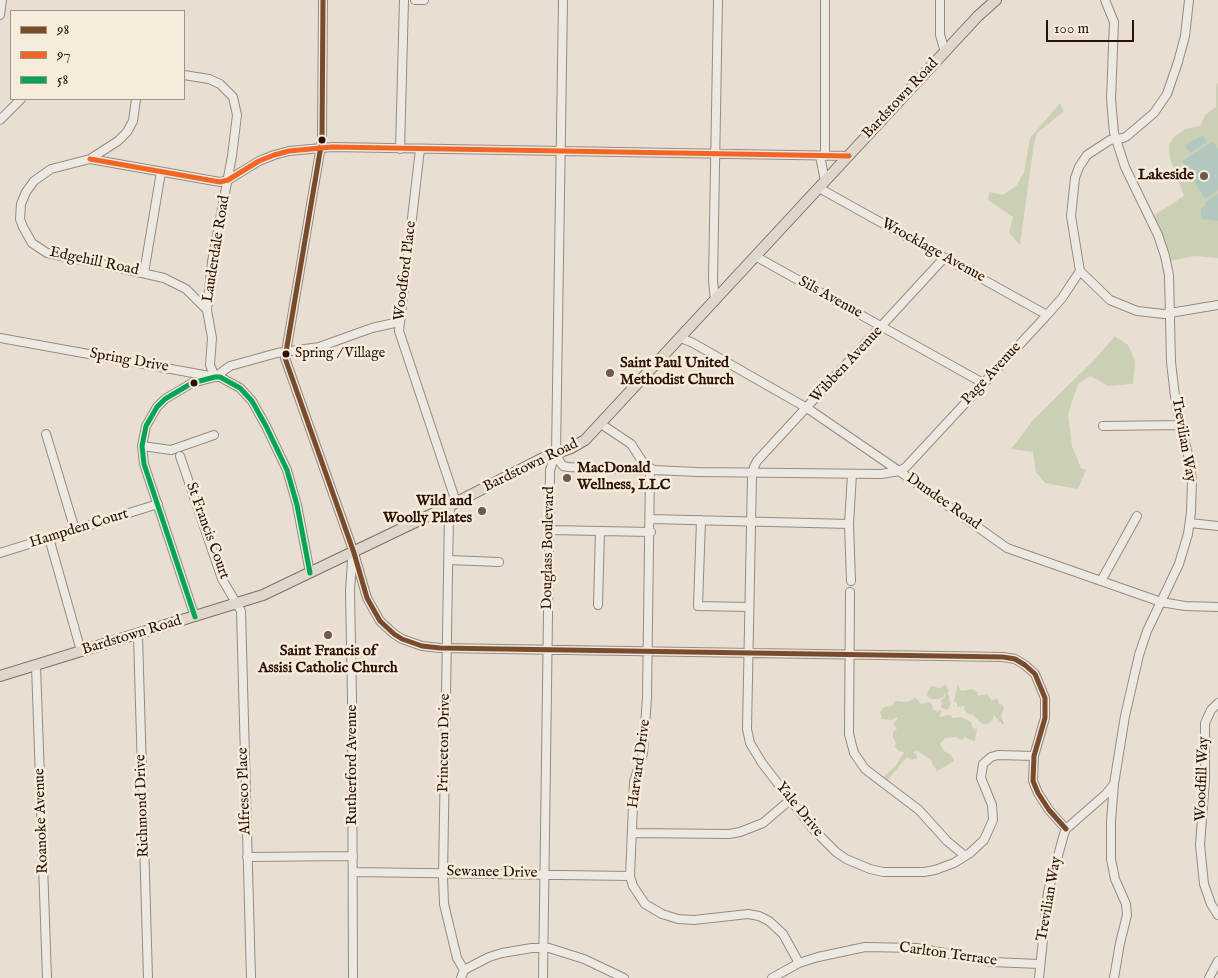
<!DOCTYPE html>
<style>
body{margin:0}
#map{position:relative;width:1218px;height:978px;overflow:hidden;background:#e8dfd2;font-family:"IM FELL English",serif}
canvas{display:block}
.legend{position:absolute;left:10px;top:10px;width:175px;height:90px;box-sizing:border-box;background:#f6ecdc;border:1px solid #a59486;margin:0;padding:6px 9px;list-style:none;font-size:15px;color:#2c1104}
.legend li{display:flex;align-items:center;gap:10px;height:25px}
.legend b{width:25px;border:1px solid #a59486}
.scale{position:absolute;left:1046px;top:20px;width:88px;height:22px;box-sizing:border-box;border:2px solid #2c1104;border-top:0;padding-left:6px;font-size:15px;line-height:18px;white-space:nowrap;color:#2c1104;-webkit-text-stroke:4px #f6ecdc;paint-order:stroke}
</style>
<div id="map">
<canvas width="1218" height="978"></canvas>
<ul class="legend">
<li><b style="height:6px;background:#7a4b2a"></b>98</li>
<li><b style="height:6px;background:#f26522"></b>97</li>
<li><b style="height:6px;background:#00a651"></b>58</li>
</ul>
<div class="scale">100 m</div>
</div>
<script>
const ctx = document.querySelector('canvas').getContext('2d');
ctx.lineJoin = 'round';
function paint(path, color) { ctx.fillStyle = color; ctx.fill(path, 'evenodd'); }
const toPath = rows => new Path2D(rows.map(r => 'M' + r).join(''));
function strokePath(path, color, width, dash) { ctx.strokeStyle = color; ctx.lineWidth = width; ctx.lineCap = dash ? 'butt' : 'round'; ctx.setLineDash(dash || []); ctx.stroke(path); }
function label(font, color, halo, rows, align = 'center') {
  ctx.font = font + ' "IM FELL English",serif'; ctx.lineWidth = 5; ctx.setLineDash([]); ctx.textBaseline = 'middle'; ctx.strokeStyle = halo; ctx.fillStyle = color; for (const [text, x, y, turn = 0] of rows) {
    ctx.save(); ctx.translate(x, y); ctx.rotate((+turn || 0) * Math.PI / 180); ctx.textAlign = isNaN(turn) ? turn : align; if (halo) ctx.strokeText(text, 0, 0); ctx.fillText(text, 0, 0); ctx.restore();
  }
}
paint(toPath([
 [1218,82,1218,258,1194,256,1170,261,1166,246,1153,216,1184,196,1170,158,1169,145,1173,138,1185,129,1200,126,1205,115,1216,107,1216,86],
 [1060,103,1064,111,1037,133,1034,143,1020,245,1009,233,1013,217,988,200,989,192,1003,195,1017,185,1024,172,1030,138],
 [1115,336,1128,345,1135,361,1133,384,1108,386,1090,376,1078,384,1068,414,1072,446,1081,468,1086,470,1078,489,1045,483,1036,472,1033,452,1011,449,1034,419,1095,359],
 [958,683,960,690,962,691,973,689,977,692,978,696,987,694,992,701,997,698,999,704,1003,705,1004,709,1001,715,1004,724,1002,724,994,715,992,721,987,724,982,724,972,714,970,715,967,713,964,709,965,706,957,707,957,703,954,701],
 [945,684,949,691,947,694,949,695,949,701,951,702,949,708,946,710,940,706,942,705,941,700,945,697,945,692,943,697,939,699,931,699,926,695,931,686,940,688],
 [915,697,921,704,929,702,932,704,933,709,938,712,939,710,942,711,939,717,950,715,953,718,961,717,971,722,973,728,977,729,975,741,970,740,965,737,962,740,955,737,945,738,940,744,944,751,951,755,954,761,939,770,937,771,933,765,931,760,924,755,918,751,913,752,917,755,917,758,912,760,907,757,887,781,883,778,896,765,904,752,899,751,894,746,896,743,893,738,893,731,897,729,893,724,898,718,897,717,891,720,882,719,880,712,884,707,892,706,895,701,907,702,914,699]
]), '#cbd0b4');
paint(toPath([
 [1203,135,1207,142,1190,153,1185,146],
 [1213,141,1218,149,1218,190,1205,199,1182,161],
 [1218,194,1218,221,1201,219,1201,209,1205,205,1204,203]
]), '#b2c8be');
const minor = toPath([
 [323,0,322,140,285,358,354,553,367,598,380,621,394,634,402,639,422,646,440,648,1003,657,1015,659,1025,665,1035,674,1045,698,1045,718,1034,756,1033,781,1038,793,1049,810,1066,829],
 [415,0,424,0],
 [940,0,940,35,945,52],
 [1189,0,1185,36,1178,62,1167,94,1154,113,1127,136,1123,138,1110,140,1087,155,1079,167,1075,178,1071,216,1080,271,1110,300,1137,311,1164,314,1218,305],
 [0,15,2,0],
 [184,75,209,79,220,84,233,97,237,115,232,156,212,262,207,310,212,338,210,365,215,377],
 [136,99,133,121,127,132,118,141,90,159,51,169,34,181,26,192,21,204,20,219,23,227,32,243,47,253,111,266,164,278,186,289,207,310],
 [0,120,21,99],
 [400,149,404,0],
 [420,149,399,331,454,496,449,514,443,877,444,904,457,958,464,970,461,978],
 [820,156,825,181],
 [825,156,825,0],
 [90,159,220,182,228,180,259,161,274,155,289,151,332,147,849,156],
 [819,188,1047,315],
 [755,256,983,383],
 [944,258,757,461,754,467,752,476,747,729,750,743,762,763,813,829,836,852,846,859,870,869,883,872,924,872,935,870,954,863,970,853,984,840,993,820,992,805,981,778,983,764,991,757,998,755,1034,756],
 [144,273,161,172],
 [715,301,713,280,718,0],
 [0,338,215,377,230,366,277,353,319,347,372,328,399,322],
 [681,338,693,343,807,408,899,471,906,467,1047,315,1062,298,1080,271],
 [601,424,631,444,644,464,654,470,697,472,881,474,899,471,1007,548,1161,602,1185,606,1218,607],
 [1103,426,1180,425],
 [46,434,75,530],
 [142,446,171,450,214,435],
 [556,453,560,462,563,466,568,467,637,470,641,470,646,466],
 [180,456,222,579,241,611,251,978],
 [650,469,647,698,643,753,634,782,630,876,633,886,645,904,662,914,678,919,694,920,748,914,759,916,769,921,783,934,799,963],
 [651,519,849,524],
 [701,520,698,606,749,607],
 [1190,523,1218,526],
 [550,530,651,532],
 [49,538,81,651],
 [0,553,158,504],
 [449,560,499,562],
 [851,581,849,524,852,474],
 [1101,581,1137,516],
 [850,592,849,734,854,753,865,769,919,810,947,841,965,856],
 [598,605,600,531],
 [195,617,144,464,142,446,146,426,157,407,165,399,192,383,215,377,220,377,240,388,252,401,266,426,287,470,297,505,310,573],
 [138,635,148,978],
 [36,665,47,978],
 [1218,703,1211,710,1205,723,1205,780,1200,845,1204,884,1211,904,1218,915],
 [632,833,729,834,740,832,763,823,790,800],
 [247,857,353,856],
 [353,872,630,876],
 [464,970,489,957,502,953,532,948,549,948,584,959,624,978],
 [353,978,352,698,350,591,352,561,354,555],
 [543,978,550,470,556,453,563,0],
 [772,978,799,963,818,957,865,947,917,948,992,962,1039,964],
 [1039,978,1048,892,1064,834,1066,829,1106,794,1114,784,1125,716,1139,655,1147,631,1179,564,1188,534,1191,512,1192,480,1189,459,1176,405,1171,362,1169,275,1165,256,1158,235,1125,167,1114,133,1111,99,1114,22,1105,0],
 [1114,978,1120,943,1127,915,1126,904,1115,879,1111,859,1111,821,1114,784],
 [1209,978,1218,961]
]);
const major = toPath([
 [0,676,263,595,451,505,543,458,571,448,585,440,978,16,996,0]
]);
strokePath(minor, '#948c83', 10);
strokePath(major, '#797068', 12);
strokePath(minor, '#ede8e1', 8);
strokePath(major, '#e0d7cc', 10);
strokePath(toPath([
 [323,0,322,140,285,358,354,553,367,598,380,621,394,634,402,639,422,646,440,648,1003,657,1015,659,1025,665,1035,674,1045,698,1045,718,1034,756,1033,781,1038,793,1049,810,1066,829]
]), '#7a4b2a', 5);
strokePath(toPath([
 [90,159,220,182,228,180,259,161,274,155,289,151,332,147,849,156]
]), '#f26522', 5);
strokePath(toPath([
 [195,617,144,464,142,446,146,426,157,407,165,399,192,383,215,377,220,377,240,388,252,401,266,426,287,470,297,505,310,573]
]), '#00a651', 5);
for (const [x, y, r, color] of [
 [322,140,4.5,"#2c1104"],
 [1204,176,5,"#6e594c"],
 [286,354,4.5,"#2c1104"],
 [610,373,5,"#6e594c"],
 [194,383,4.5,"#2c1104"],
 [567,478,5,"#6e594c"],
 [482,511,5,"#6e594c"],
 [328,635,5,"#6e594c"]
]) { const dot = new Path2D(); dot.arc(x, y, r, 0, 2 * Math.PI); ctx.fillStyle = color; ctx.fill(dot); strokePath(dot, '#f6ecdc', 2); }
label('14px', '#2c1104', '#f6ecdc', [
 ["Spring / Village",295,354]
], 'left');
label('15px', '#2c1104', '#f6ecdc', [
 ["Bardstown Road",901,99,-47],
 ["Lauderdale Road",217,249,-81],
 ["Wrocklage Avenue",933,251,29],
 ["Edgehill Road",94,262,12],
 ["Woodford Place",406,271,-83],
 ["Sils Avenue",830,298,29],
 ["Spring Drive",129,361,10],
 ["Wibben Avenue",847,365,-47],
 ["Page Avenue",992,374,-47],
 ["Trevilian Way",1183,440,80],
 ["Bardstown Road",531,466,-26],
 ["Dundee Road",943,502,35],
 ["Hampden Court",79,529,-17],
 ["St Francis Court",207,531,70],
 ["Douglass Boulevard",549,548,-89],
 ["Bardstown Road",132,636,-17],
 ["Princeton Drive",445,743,-89],
 ["Harvard Drive",640,764,-82],
 ["Rutherford Avenue",353,765,-90],
 ["Woodfill Way",1203,779,-88],
 ["Alfresco Place",245,791,-92],
 ["Richmond Drive",143,806,-92],
 ["Yale Drive",799,810,51],
 ["Roanoke Avenue",42,821,-92],
 ["Sewanee Drive",492,873,1],
 ["Trevilian Way",1050,899,-80],
 ["Carlton Terrace",948,955,8]
]);
label('bold 15px', '#2c1104', '#f6ecdc', [
 ["Lakeside",1194,176],
 ["Saint Paul United",620,364,"left"],
 ["Methodist Church",620,381,"left"],
 ["MacDonald",577,469,"left"],
 ["Wellness, LLC",577,486,"left"],
 ["Wild and",472,502],
 ["Woolly Pilates",472,519],
 ["Saint Francis of",328,652,"center"],
 ["Assisi Catholic Church",328,669,"center"]
], 'right');
</script>
